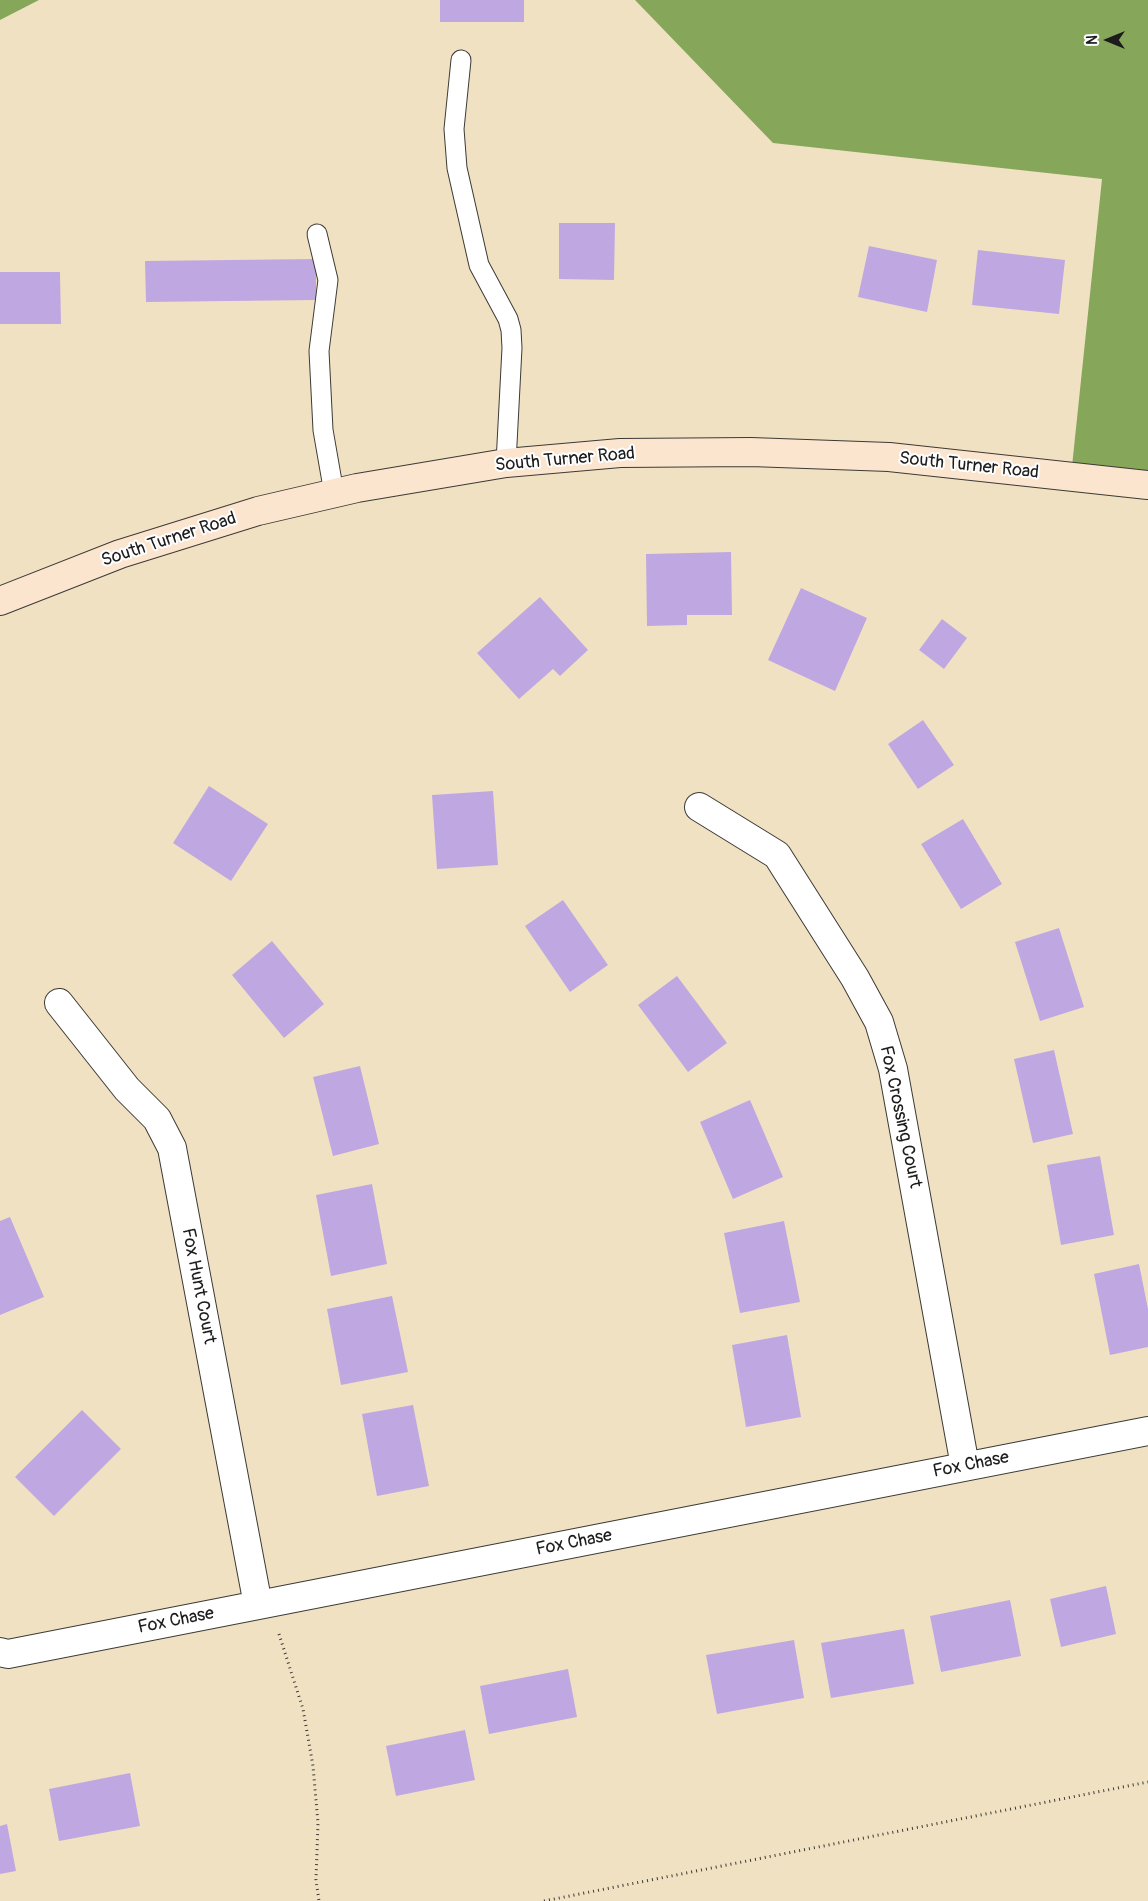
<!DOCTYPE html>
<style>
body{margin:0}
#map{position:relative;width:1148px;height:1901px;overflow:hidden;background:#f1e1c3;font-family:Pangolin,sans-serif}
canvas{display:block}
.north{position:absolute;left:1083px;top:15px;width:50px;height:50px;-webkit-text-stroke:4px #fff;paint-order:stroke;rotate:270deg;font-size:14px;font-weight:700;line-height:20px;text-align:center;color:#1c1c1c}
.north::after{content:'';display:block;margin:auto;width:18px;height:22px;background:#1c1c1c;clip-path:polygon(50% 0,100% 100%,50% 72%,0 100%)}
</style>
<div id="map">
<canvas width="1148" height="1901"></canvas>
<div class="north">N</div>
</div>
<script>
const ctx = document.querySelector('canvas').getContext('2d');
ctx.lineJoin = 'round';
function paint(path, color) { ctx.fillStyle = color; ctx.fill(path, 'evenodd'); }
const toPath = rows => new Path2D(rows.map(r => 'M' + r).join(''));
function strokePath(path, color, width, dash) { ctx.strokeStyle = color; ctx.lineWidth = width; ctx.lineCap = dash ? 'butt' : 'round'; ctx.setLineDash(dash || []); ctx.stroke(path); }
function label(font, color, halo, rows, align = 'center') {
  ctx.font = font + ' Pangolin,sans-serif'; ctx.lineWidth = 4; ctx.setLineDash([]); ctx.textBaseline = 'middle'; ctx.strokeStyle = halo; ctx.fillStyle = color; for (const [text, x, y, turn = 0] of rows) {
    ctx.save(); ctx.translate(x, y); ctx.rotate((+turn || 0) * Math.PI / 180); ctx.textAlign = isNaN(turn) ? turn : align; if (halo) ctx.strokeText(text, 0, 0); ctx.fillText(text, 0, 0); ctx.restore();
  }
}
paint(toPath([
 [0,0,39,0,0,20],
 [635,0,1148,0,1148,485,1071,476,1102,179,773,143]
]), '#86a65a');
paint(toPath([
 [440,0,524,0,524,22,440,22],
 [559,223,615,223,614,280,559,279],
 [869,246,937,260,927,312,858,297],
 [978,250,1065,260,1059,314,972,305],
 [316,259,316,300,146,302,145,261],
 [0,272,60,272,61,324,0,324],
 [731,552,732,615,687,615,687,625,647,626,646,554],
 [801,588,867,618,835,691,768,660],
 [540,597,588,650,560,676,553,669,519,699,477,653],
 [942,619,967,638,944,669,919,650],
 [923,720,954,765,918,789,888,744],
 [209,786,268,824,231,881,173,843],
 [493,791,498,865,437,869,432,795],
 [963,819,1002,884,961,909,921,844],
 [563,900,608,965,570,992,525,926],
 [1059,928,1084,1007,1040,1021,1015,942],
 [272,941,324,1004,284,1038,232,975],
 [677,976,727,1043,688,1072,638,1005],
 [1054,1050,1073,1134,1033,1143,1014,1059],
 [360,1066,379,1144,333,1156,313,1077],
 [750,1100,783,1177,733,1199,700,1122],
 [1100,1156,1114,1235,1061,1245,1047,1165],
 [372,1184,387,1264,331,1276,316,1195],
 [10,1217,44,1297,0,1315,0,1221],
 [784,1221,800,1302,740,1313,724,1233],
 [1139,1264,1148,1309,1148,1347,1110,1355,1094,1274],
 [392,1296,408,1372,341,1385,327,1309],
 [787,1335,801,1417,746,1427,732,1345],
 [413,1405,429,1486,377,1496,362,1414],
 [82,1410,121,1449,54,1516,15,1477],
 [1106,1586,1116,1634,1061,1647,1050,1599],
 [1010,1600,1021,1656,941,1672,930,1616],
 [904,1629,914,1684,831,1698,821,1643],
 [794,1640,804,1698,717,1714,706,1655],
 [568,1669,577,1717,489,1734,480,1686],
 [465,1730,475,1780,396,1796,386,1746],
 [130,1773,140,1826,59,1841,49,1789],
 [7,1824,16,1871,0,1874,0,1826]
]), '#bfa8e1');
const lane = toPath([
 [461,60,454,129,457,168,479,265,508,319,511,330,512,348,506,463],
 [317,234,328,280,319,351,323,430,334,493]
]);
const street = toPath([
 [699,807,777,855,855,978,879,1022,893,1069,965,1466],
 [59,1003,127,1089,157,1119,172,1148,258,1605],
 [0,1652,8,1654,1148,1431]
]);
const secondary = toPath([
 [0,601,120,554,258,511,357,488,506,463,620,453,751,452,889,457,1148,485]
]);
strokePath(lane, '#3c3a35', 21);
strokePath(street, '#3c3a35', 30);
strokePath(secondary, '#3c3a35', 30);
strokePath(toPath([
 [279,1634,303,1709,313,1766,318,1823,316,1880,319,1901],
 [544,1901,1148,1782]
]), '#3c3a35', 3, [1, 4]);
strokePath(lane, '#fff', 19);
strokePath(street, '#fff', 28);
strokePath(secondary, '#fbe5cf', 28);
label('18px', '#1c1c1c', '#fff', [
 ["South Turner Road",565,460,-5],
 ["South Turner Road",969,466,6],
 ["South Turner Road",169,540,-18],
 ["Fox Crossing Court",900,1117,78],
 ["Fox Hunt Court",198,1286,79],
 ["Fox Chase",971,1465,-11],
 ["Fox Chase",574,1543,-11],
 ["Fox Chase",176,1621,-11]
]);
</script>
